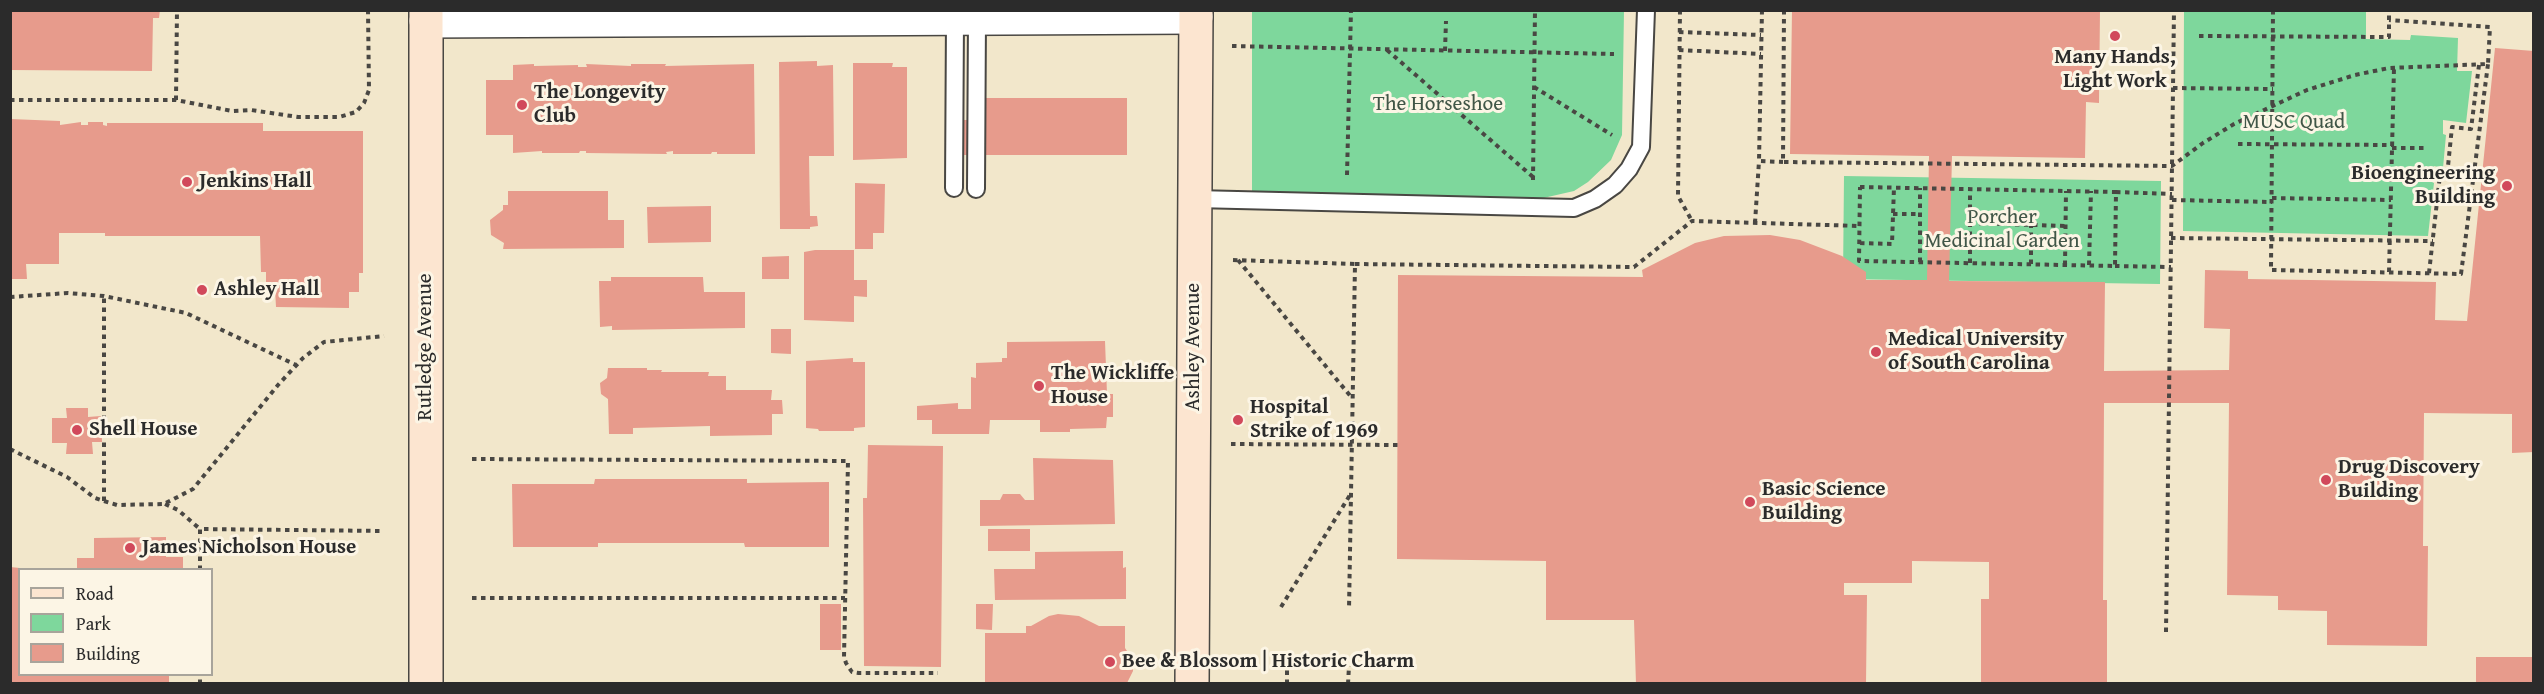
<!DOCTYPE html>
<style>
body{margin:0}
#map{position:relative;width:2544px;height:694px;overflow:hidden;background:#f2e7cb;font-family:"Gentium Book Plus",serif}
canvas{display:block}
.frame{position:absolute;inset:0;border:12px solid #2b2b2b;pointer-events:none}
.legend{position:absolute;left:18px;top:568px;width:195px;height:108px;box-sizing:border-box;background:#fcf5e5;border:2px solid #a8a49b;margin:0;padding:8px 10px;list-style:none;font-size:18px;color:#2b2b2b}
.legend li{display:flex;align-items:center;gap:12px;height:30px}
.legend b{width:30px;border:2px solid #a8a49b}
</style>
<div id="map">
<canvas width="2544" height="694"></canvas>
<div class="frame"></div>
<ul class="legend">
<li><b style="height:8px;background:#fce5d0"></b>Road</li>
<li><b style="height:16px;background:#7ed79c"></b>Park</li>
<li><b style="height:16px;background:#e79b8c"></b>Building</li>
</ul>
</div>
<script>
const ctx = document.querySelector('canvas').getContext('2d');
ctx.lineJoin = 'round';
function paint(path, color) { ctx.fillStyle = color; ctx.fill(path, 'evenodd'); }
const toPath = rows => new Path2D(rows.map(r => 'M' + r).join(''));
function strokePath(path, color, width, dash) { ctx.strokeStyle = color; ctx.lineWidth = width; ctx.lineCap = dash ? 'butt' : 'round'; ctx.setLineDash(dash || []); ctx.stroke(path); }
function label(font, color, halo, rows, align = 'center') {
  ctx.font = font + ' "Gentium Book Plus",serif'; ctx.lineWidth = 6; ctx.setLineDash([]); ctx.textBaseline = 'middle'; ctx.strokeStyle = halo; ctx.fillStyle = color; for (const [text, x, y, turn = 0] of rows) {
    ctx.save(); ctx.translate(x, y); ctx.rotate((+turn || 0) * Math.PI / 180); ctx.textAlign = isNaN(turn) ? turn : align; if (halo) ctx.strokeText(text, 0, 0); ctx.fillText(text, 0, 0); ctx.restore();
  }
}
paint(toPath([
 [1252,11,1624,11,1622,135,1611,160,1588,182,1574,191,1539,199,1252,198],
 [2184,11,2366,11,2366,39,2410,40,2411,35,2458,38,2457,71,2472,71,2466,123,2443,120,2443,134,2446,135,2443,168,2434,166,2430,181,2434,183,2428,236,2183,231],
 [1844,176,2161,181,2160,284,1843,279]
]), '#7ed79c');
paint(toPath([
 [10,10,160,10,159,18,153,18,152,71,10,70],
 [1792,10,2100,10,2099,103,2086,102,2085,158,1952,156,1949,281,2105,282,2104,371,2229,370,2230,329,2204,328,2205,270,2248,271,2248,279,2436,282,2435,320,2467,321,2495,48,2534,51,2534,452,2512,453,2512,414,2424,413,2423,546,2428,546,2427,646,2327,645,2327,611,2278,610,2278,596,2227,595,2229,403,2104,403,2103,600,2107,600,2107,684,1981,684,1981,599,1989,599,1989,562,1912,561,1912,583,1844,583,1844,595,1867,595,1866,684,1636,684,1634,620,1546,620,1546,561,1397,559,1398,275,1643,277,1642,270,1695,243,1724,236,1770,235,1800,240,1842,256,1866,272,1866,280,1927,280,1929,156,1790,154],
 [817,61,817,66,833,65,834,156,809,156,810,216,817,216,818,226,810,227,810,229,780,229,779,62],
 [853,63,893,63,892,67,907,67,907,158,853,160],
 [534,64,534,66,578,65,578,67,587,67,586,64,631,66,631,64,666,64,665,66,754,64,755,154,717,154,717,152,712,152,711,154,673,154,673,151,666,152,667,154,586,153,586,151,580,151,579,153,542,153,542,151,513,153,513,135,486,135,486,80,513,80,513,65],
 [984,98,1127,98,1127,155,962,155,960,120,984,120],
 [10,119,60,121,60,125,81,122,81,125,88,125,88,122,103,122,103,125,107,126,107,123,263,123,263,131,363,131,363,273,359,273,359,292,349,292,349,308,276,307,275,289,266,290,266,272,261,272,260,236,105,236,105,233,59,233,59,264,26,264,27,279,10,279],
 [855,183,885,184,884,233,873,233,873,249,855,249],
 [508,191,608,191,608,220,624,220,624,248,503,249,504,243,491,235,490,220,503,210,503,205,508,205],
 [711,206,711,242,648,243,647,207],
 [815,250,854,250,854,280,867,280,867,297,854,296,854,322,804,320,804,252],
 [789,256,789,279,762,279,762,257],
 [611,277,703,277,704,292,745,292,745,328,612,330,612,326,600,327,599,281,611,281],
 [771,329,791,329,791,354,771,353],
 [1105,341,1107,394,1113,394,1113,417,1107,417,1106,428,1070,429,1070,432,1040,432,1040,420,990,420,989,434,932,434,932,420,917,420,917,406,958,403,958,409,971,409,971,377,976,378,976,363,1002,362,1002,358,1007,358,1007,342],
 [853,358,853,362,865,362,865,427,854,428,854,431,819,431,818,429,806,428,806,361],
 [608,368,647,368,647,370,662,370,661,372,709,372,708,376,726,376,726,390,772,390,771,400,782,400,783,414,772,414,772,435,710,436,710,426,633,428,633,434,609,434,608,399,601,394,600,383,607,378],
 [66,408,88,408,88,417,101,416,102,442,92,442,93,454,66,454,67,443,52,443,52,418,67,418],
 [868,445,943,446,941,667,864,666,863,498,867,498],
 [1033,458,1113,460,1115,524,980,526,980,500,1000,500,1003,494,1020,494,1025,500,1034,500],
 [595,479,747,479,747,483,829,482,829,547,745,547,744,543,598,543,598,547,513,547,512,484,594,484],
 [988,529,1030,529,1030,551,988,551],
 [166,537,166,557,183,557,183,570,77,570,77,558,94,558,94,538],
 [1123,551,1123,568,1126,567,1126,599,995,600,994,569,1035,569,1035,552],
 [10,567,20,568,20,674,169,674,169,684,10,684],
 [820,604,841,604,841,650,820,650],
 [976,604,993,604,992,630,976,629],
 [1058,614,1079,616,1099,626,1125,626,1125,648,1133,660,1133,671,1127,683,985,683,985,633,1026,633,1026,626,1031,626,1049,616],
 [2476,657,2534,657,2534,684,2476,684]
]), '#e79b8c');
const lane = toPath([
 [954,188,955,18],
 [976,189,977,18],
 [1195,199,1574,208,1595,199,1615,185,1629,169,1641,147,1646,10]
]);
const street = toPath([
 [426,21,1196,17]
]);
const secondary = toPath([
 [426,10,426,684],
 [1192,684,1196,10]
]);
strokePath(lane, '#494743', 20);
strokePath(street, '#494743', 36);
strokePath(secondary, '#494743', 36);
strokePath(toPath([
 [1680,10,1678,196,1692,221],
 [1762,10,1759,161,1783,162],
 [1784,10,1783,162,2172,166,2203,143,2234,124,2307,90,2355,75,2389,68,2488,64,2490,27,2389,20],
 [2273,10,2271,270,2461,274,2488,64],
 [1679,32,1761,35],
 [2199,36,2389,37,2389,10],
 [1232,46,1614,54],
 [1387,50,1533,177],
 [1679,50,1761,54],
 [1445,51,1446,21],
 [1534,87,1612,135],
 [2173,88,2273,89],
 [10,100,176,100,232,111,251,110,298,117,339,117,356,112,364,103,369,90,368,10],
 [176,100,177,10],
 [2238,144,2392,145],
 [2392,148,2428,148],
 [1347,175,1351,10],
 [1533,180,1535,10],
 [1860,187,2116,192,2115,266,1859,261,1860,187],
 [2116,192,2172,194],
 [2272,198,2391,200],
 [2172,200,2272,202],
 [1893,214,1920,214],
 [1755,223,1759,161],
 [1970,223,2066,226],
 [2171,238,2433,241],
 [1860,243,1892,244,1894,187],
 [1233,260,1355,264,1349,609],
 [1238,260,1352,398],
 [1920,262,1920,188],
 [1970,263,1970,189],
 [1355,264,1634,267,1692,221,1860,226],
 [2031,264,2031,225],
 [2065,265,2066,191],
 [2089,265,2091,191],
 [2115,266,2171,267],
 [2389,272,2394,68],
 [2429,273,2440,175,2447,176,2452,127,2471,129,2479,65],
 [10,297,68,293,104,296,186,313,296,365],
 [1231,444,1398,445],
 [10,449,67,477,95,498,104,501,117,505,164,504,193,489,278,385,303,358,324,342,384,336],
 [472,459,848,461,844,657,846,663,852,672,859,673,938,673],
 [104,501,104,296],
 [165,504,178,510,200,529],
 [200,570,200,529,384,531],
 [472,598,845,598],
 [1281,607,1350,495],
 [2166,632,2174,10],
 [200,684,200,674],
 [1287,684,1287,664],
 [1348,684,1349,666]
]), '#494743', 4, [4.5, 4.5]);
strokePath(lane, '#fff', 16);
strokePath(street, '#fff', 33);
strokePath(secondary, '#fce5d0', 33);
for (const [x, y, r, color] of [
 [2115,36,6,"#d1495b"],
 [522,105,6,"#d1495b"],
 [187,182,6,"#d1495b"],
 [2507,186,6,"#d1495b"],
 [202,290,6,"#d1495b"],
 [1876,352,6,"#d1495b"],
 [1039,386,6,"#d1495b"],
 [1238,420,6,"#d1495b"],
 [77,430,6,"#d1495b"],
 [2326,480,6,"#d1495b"],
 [1750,502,6,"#d1495b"],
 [130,548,6,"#d1495b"],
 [1110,662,6,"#d1495b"]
]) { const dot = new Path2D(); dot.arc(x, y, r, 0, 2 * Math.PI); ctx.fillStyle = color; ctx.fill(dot); strokePath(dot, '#fcf5e5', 2); }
label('bold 21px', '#2b2b2b', '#fcf5e5', [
 ["Many Hands,",2115,58,"center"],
 ["Light Work",2115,82,"center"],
 ["The Longevity",534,93],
 ["Club",534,117],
 ["Bioengineering",2495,174,"right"],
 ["Building",2495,198,"right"],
 ["Jenkins Hall",199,182],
 ["Ashley Hall",214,290],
 ["Medical University",1888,340],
 ["of South Carolina",1888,364],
 ["The Wickliffe",1051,374],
 ["House",1051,398],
 ["Hospital",1250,408],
 ["Strike of 1969",1250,432],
 ["Shell House",89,430],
 ["Drug Discovery",2338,468],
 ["Building",2338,492],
 ["Basic Science",1762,490],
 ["Building",1762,514],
 ["James Nicholson House",142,548],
 ["Bee & Blossom | Historic Charm",1122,662]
], 'left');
label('21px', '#405647', '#fcf5e5', [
 ["The Horseshoe",1438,105],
 ["MUSC Quad",2294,123],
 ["Porcher",2002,218],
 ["Medicinal Garden",2002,242]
]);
label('21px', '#2b2b2b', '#fcf5e5', [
 ["Rutledge Avenue",426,347,-90],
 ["Ashley Avenue",1194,347,-90]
]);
</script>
